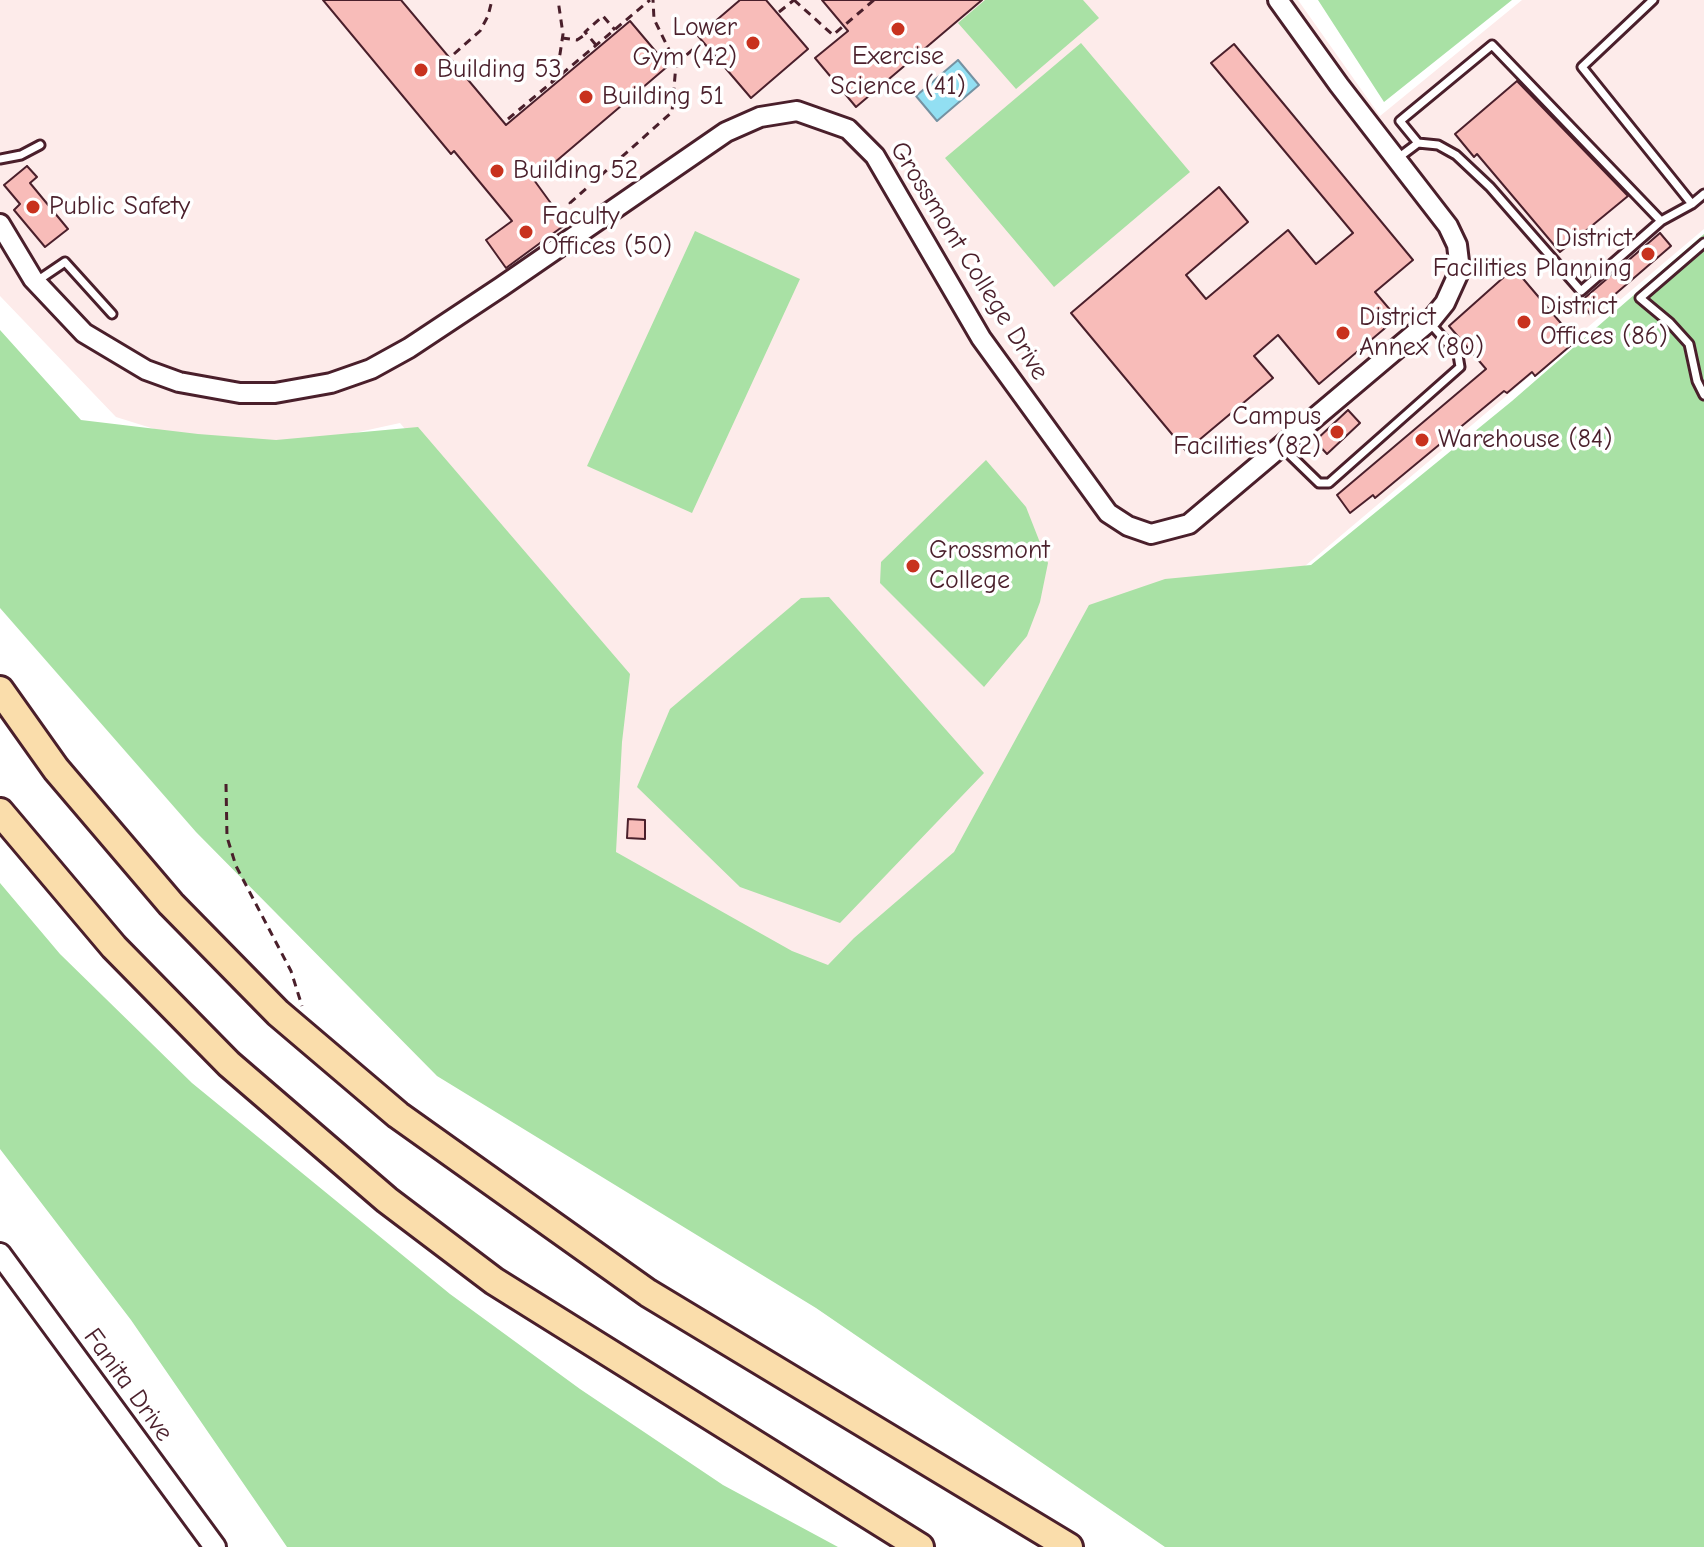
<!DOCTYPE html>
<style>
body{margin:0}
canvas{display:block;background:#fff}
</style>
<canvas width="1704" height="1547"></canvas>
<script>
const ctx = document.querySelector('canvas').getContext('2d');
ctx.lineJoin = 'round';
function paint(path, color) { ctx.fillStyle = color; ctx.fill(path, 'evenodd'); }
const toPath = rows => new Path2D(rows.map(r => 'M' + r).join(''));
function strokePath(path, color, width, dash) { ctx.strokeStyle = color; ctx.lineWidth = width; ctx.lineCap = dash ? 'butt' : 'round'; ctx.setLineDash(dash || []); ctx.stroke(path); }
function label(font, color, halo, rows, align = 'center') {
  ctx.font = font + ' "Comic Neue",sans-serif'; ctx.lineWidth = 7; ctx.setLineDash([]); ctx.textBaseline = 'middle'; ctx.strokeStyle = halo; ctx.fillStyle = color; for (const [text, x, y, turn = 0] of rows) {
    ctx.save(); ctx.translate(x, y); ctx.rotate((+turn || 0) * Math.PI / 180); ctx.textAlign = isNaN(turn) ? turn : align; if (halo) ctx.strokeText(text, 0, 0); ctx.fillText(text, 0, 0); ctx.restore();
  }
}
paint(toPath([
 [0,0,1298,0,1380,116,1522,0,1704,0,1704,229,810,984,615,852,612,675,400,423,244,457,116,417,0,296]
]), '#fdebea');
paint(toPath([
 [985,0,1083,0,1099,18,1016,89,958,23],
 [1318,0,1512,0,1384,102],
 [1081,43,1190,172,1054,287,945,158],
 [695,231,800,279,692,513,587,466],
 [1704,234,1704,1547,1165,1547,816,1308,437,1076,196,832,0,608,0,330,81,420,198,434,276,440,418,427,630,674,622,742,616,852,792,951,828,965,854,938,954,852,1089,605,1165,579,1311,565,1512,401],
 [986,460,1026,507,1048,563,1040,602,1027,636,984,687,880,583,881,562],
 [829,597,984,773,840,923,740,887,637,787,670,709,801,598],
 [0,883,60,954,192,1083,450,1294,580,1389,723,1485,838,1547,287,1547,131,1320,0,1149]
]), '#a9e1a5');
const water = toPath([
 [958,60,979,85,937,121,916,96,958,60]
]);
paint(water, '#92dff2');
strokePath(water, '#7592a2', 2);
const building = toPath([
 [323,0,401,0,506,125,630,21,668,66,534,180,566,224,506,268,486,240,512,221,454,151,451,154,323,0],
 [740,0,766,0,808,49,751,98,698,36,740,0],
 [822,0,982,0,856,107,815,58,848,31,822,0],
 [1234,44,1413,260,1375,292,1397,318,1319,384,1278,335,1254,356,1273,378,1186,451,1071,313,1219,187,1248,222,1186,275,1206,299,1288,230,1316,264,1353,233,1211,63,1234,44],
 [1517,81,1628,196,1560,252,1477,154,1474,157,1455,134,1517,81],
 [27,166,37,177,30,183,68,229,45,247,14,210,20,204,4,185,27,166],
 [1660,233,1671,246,1591,315,1580,302,1660,233],
 [1514,268,1576,341,1535,376,1532,372,1507,393,1504,391,1375,498,1373,495,1350,513,1337,495,1486,369,1449,326,1514,268],
 [1348,410,1360,423,1327,454,1315,441,1348,410],
 [628,819,645,820,645,839,627,838,628,819]
]);
paint(building, '#f8bcb9');
strokePath(building, '#4a1f2b', 2);
const service = toPath([
 [1653,0,1582,67,1692,204],
 [1398,158,1418,143,1438,145,1456,155,1490,187,1581,291,1661,221,1492,45,1400,121,1418,143],
 [0,159,21,155,40,145],
 [1661,221,1692,204,1704,194],
 [1704,243,1640,298,1670,323,1689,344,1697,381,1704,395],
 [37,281,65,262,112,314],
 [1283,448,1319,483,1329,483,1460,367,1458,355,1429,322]
]);
const tertiary = toPath([
 [0,224,33,279,84,333,146,370,179,382,240,393,275,393,331,383,371,369,409,348,501,287,726,132,760,117,797,111,848,129,875,156,981,338,1108,513,1128,526,1151,534,1189,524,1432,319,1445,303,1460,270,1457,245,1448,226,1339,85,1278,0]
]);
const secondary = toPath([
 [0,1254,215,1547]
]);
const motorway = toPath([
 [0,690,56,769,171,904,278,1013,398,1115,648,1293,1069,1547],
 [0,812,114,947,229,1064,387,1200,494,1281,920,1547]
]);
strokePath(service, '#4a1f2b', 13);
strokePath(tertiary, '#4a1f2b', 24);
strokePath(secondary, '#4a1f2b', 26);
strokePath(motorway, '#4a1f2b', 32);
strokePath(toPath([
 [794,0,833,35,874,0],
 [779,12,794,0],
 [562,38,577,40,586,34],
 [596,45,585,32,603,16,615,30],
 [454,54,480,31,488,16,492,0],
 [676,64,698,45],
 [552,82,560,54,563,34,558,0],
 [508,119,650,0],
 [577,216,570,203,672,112,676,64,654,19,653,0],
 [226,784,227,837,236,866,291,971,302,1006]
]), '#4a1f2b', 3, [8, 6]);
strokePath(service, '#fff', 7);
strokePath(tertiary, '#fff', 18);
strokePath(secondary, '#fff', 20);
strokePath(motorway, '#faddab', 26);
for (const [x, y, r, color] of [
 [898,29,8,"#c8321e"],
 [753,43,8,"#c8321e"],
 [421,70,8,"#c8321e"],
 [586,97,8,"#c8321e"],
 [497,171,8,"#c8321e"],
 [33,207,8,"#c8321e"],
 [526,232,8,"#c8321e"],
 [1648,254,8,"#c8321e"],
 [1524,322,8,"#c8321e"],
 [1343,333,8,"#c8321e"],
 [1337,432,8,"#c8321e"],
 [1422,440,8,"#c8321e"],
 [913,566,8,"#c8321e"]
]) { const dot = new Path2D(); dot.arc(x, y, r, 0, 2 * Math.PI); ctx.fillStyle = color; ctx.fill(dot); strokePath(dot, '#fff', 3); }
label('26px', '#4a1f2b', '#fff', [
 ["Lower",737,28,"right"],
 ["Gym (42)",737,58,"right"],
 ["Exercise",898,57,"center"],
 ["Science (41)",898,87,"center"],
 ["Building 53",437,70],
 ["Building 51",602,97],
 ["Building 52",513,171],
 ["Public Safety",49,207],
 ["Faculty",542,217],
 ["Offices (50)",542,247],
 ["District",1632,239,"right"],
 ["Facilities Planning",1632,269,"right"],
 ["District",1540,307],
 ["Offices (86)",1540,337],
 ["District",1359,318],
 ["Annex (80)",1359,348],
 ["Campus",1321,417,"right"],
 ["Facilities (82)",1321,447,"right"],
 ["Warehouse (84)",1438,440],
 ["Grossmont",929,551],
 ["College",929,581]
], 'left');
label('26px', '#4a1f2b', '#fff', [
 ["Grossmont College Drive",969,261,58],
 ["Fanita Drive",128,1385,54]
]);
</script>
